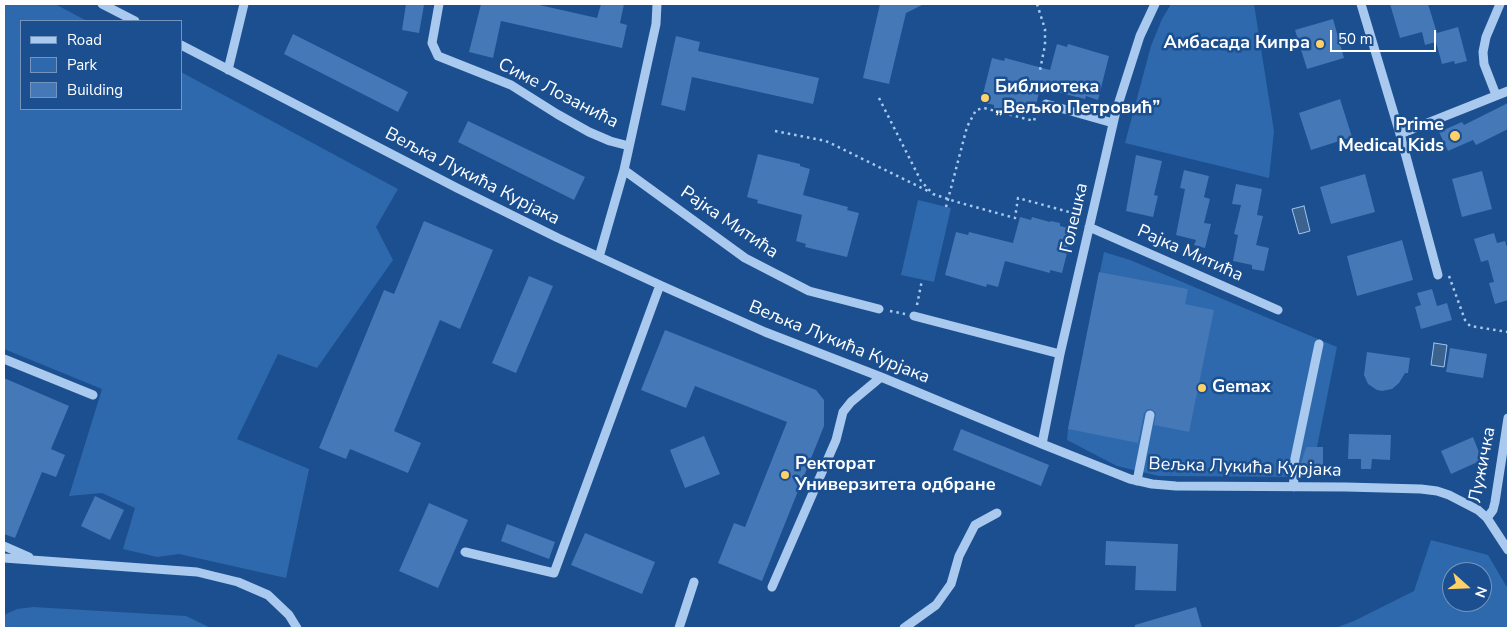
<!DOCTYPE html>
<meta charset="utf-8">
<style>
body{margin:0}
#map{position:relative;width:1512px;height:632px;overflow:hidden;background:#1b4f8f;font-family:"Nunito Sans",sans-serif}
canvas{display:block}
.frame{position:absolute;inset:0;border:5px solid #fff;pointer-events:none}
.legend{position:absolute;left:20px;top:20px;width:162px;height:90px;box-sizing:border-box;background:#1b4f8f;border:1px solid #7695bc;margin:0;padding:6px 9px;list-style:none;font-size:15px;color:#fff}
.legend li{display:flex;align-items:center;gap:10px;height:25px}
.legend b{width:25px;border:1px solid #7695bc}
.north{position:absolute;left:1442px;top:562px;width:50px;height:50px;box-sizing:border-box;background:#1b4f8f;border:1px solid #7695bc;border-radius:50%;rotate:110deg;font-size:14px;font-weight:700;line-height:20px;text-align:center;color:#fff}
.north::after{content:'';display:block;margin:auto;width:18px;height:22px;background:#ffd166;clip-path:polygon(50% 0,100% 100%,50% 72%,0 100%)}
.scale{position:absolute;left:1330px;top:30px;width:106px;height:22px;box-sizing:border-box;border:2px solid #fff;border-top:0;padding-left:6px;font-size:15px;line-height:18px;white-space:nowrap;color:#fff;-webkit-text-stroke:4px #1b4f8f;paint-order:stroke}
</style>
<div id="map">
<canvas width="1512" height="632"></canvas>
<div class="frame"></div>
<ul class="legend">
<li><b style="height:6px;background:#a9c9ee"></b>Road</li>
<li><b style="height:14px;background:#2e69ad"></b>Park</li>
<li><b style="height:14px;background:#4478b7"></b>Building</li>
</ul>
<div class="north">N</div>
<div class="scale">50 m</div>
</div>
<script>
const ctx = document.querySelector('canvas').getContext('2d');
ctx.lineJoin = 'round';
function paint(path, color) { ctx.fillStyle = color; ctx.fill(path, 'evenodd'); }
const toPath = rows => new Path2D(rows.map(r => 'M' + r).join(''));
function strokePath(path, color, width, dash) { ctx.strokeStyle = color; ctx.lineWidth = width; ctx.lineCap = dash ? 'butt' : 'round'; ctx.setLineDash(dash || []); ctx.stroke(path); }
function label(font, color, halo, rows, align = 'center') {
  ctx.font = font + ' "Nunito Sans",sans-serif'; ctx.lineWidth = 5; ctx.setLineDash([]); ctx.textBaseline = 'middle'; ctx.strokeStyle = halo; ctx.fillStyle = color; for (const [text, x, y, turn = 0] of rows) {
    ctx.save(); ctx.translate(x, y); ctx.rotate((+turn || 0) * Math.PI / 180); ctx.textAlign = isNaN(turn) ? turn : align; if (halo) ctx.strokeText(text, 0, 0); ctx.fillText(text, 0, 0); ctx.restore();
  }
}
paint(toPath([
 [4,4,55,4,87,21,21,21,21,109,181,109,181,72,398,189,376,227,393,260,317,368,278,354,237,439,309,469,286,578,179,554,157,557,123,549,135,508,102,493,69,496,102,389,4,349],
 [1171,4,1254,4,1274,131,1269,178,1125,143,1151,46,1162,19],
 [918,200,951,208,934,282,901,275],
 [1104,252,1130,260,1337,347,1317,447,1306,447,1299,477,1159,476,1117,466,1067,440,1068,429],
 [1431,540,1488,555,1508,589,1508,628,1335,628,1354,621,1414,591],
 [1452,572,1482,572,1482,602,1452,602],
 [33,607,186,616,211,628,4,628,4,615,17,609]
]), '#2e69ad');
const water = toPath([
 [1304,206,1310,231,1299,234,1292,209,1304,206],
 [1434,343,1447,345,1444,367,1431,365,1434,343]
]);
paint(water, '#3c6290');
strokePath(water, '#9cc4f0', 1);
paint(toPath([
 [406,4,424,5,419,33,402,30],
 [481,4,535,4,597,18,601,4,624,4,620,23,627,25,622,48,501,21,493,58,469,52],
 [880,4,924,4,906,13,889,84,863,78],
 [1390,4,1428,4,1437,33,1458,27,1467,61,1455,64,1454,61,1442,64,1436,42,1425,45,1422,32,1400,38],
 [1333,19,1344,58,1307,69,1295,30],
 [293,34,408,92,398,112,284,54],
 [676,36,700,42,698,51,819,78,813,104,692,77,685,111,661,105],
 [1057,44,1067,47,1068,44,1109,56,1098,100,1086,96,1085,99,1040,88,1034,114,1023,111,1022,114,1004,109,1003,110,994,108,994,105,981,102,992,58,1004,61,1005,58,1050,70],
 [1340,99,1352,137,1311,150,1299,113],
 [1508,103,1508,129,1476,145,1473,140,1448,151,1439,132,1462,122,1464,125],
 [468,121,585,177,574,200,458,142],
 [758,154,800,164,800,166,810,169,803,195,848,207,847,210,859,213,847,257,805,247,806,244,796,241,802,215,757,203,758,200,747,197],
 [1136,155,1162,161,1154,195,1158,196,1153,217,1126,211],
 [1184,170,1209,176,1204,197,1210,199,1204,223,1211,224,1205,248,1194,245,1196,240,1176,235,1185,189,1180,188],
 [1482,171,1492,209,1462,217,1452,179],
 [1365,174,1375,212,1331,224,1320,187],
 [1236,184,1262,189,1257,215,1263,216,1256,245,1269,248,1264,271,1252,269,1252,265,1233,261,1238,235,1234,234,1241,205,1232,204],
 [1020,217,1031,220,1032,217,1050,222,1051,221,1060,223,1060,226,1073,229,1062,273,1050,270,1050,273,1005,261,998,287,987,284,986,287,945,275,956,232,968,235,969,232,1013,243],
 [424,221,493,250,460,329,440,320,394,431,421,443,408,473,350,449,346,459,319,448,384,290,394,294],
 [1494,233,1497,243,1505,241,1508,250,1508,300,1495,304,1489,283,1494,282,1488,260,1481,262,1474,239],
 [1402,240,1413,280,1357,296,1347,256],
 [1099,272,1188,289,1185,304,1214,310,1189,432,1154,425,1156,413,1151,409,1148,409,1144,413,1138,443,1068,429],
 [529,276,553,286,516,373,492,363],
 [1432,289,1437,306,1447,303,1452,320,1421,329,1415,307,1421,305,1417,293],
 [665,330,816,390,824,400,824,426,762,581,718,563,734,523,745,527,787,422,695,386,686,408,641,390],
 [1450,348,1487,354,1483,378,1446,372],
 [1367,352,1410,358,1408,373,1405,373,1399,383,1392,389,1382,391,1377,390,1368,384,1364,375],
 [4,378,69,406,51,449,65,455,56,477,42,472,15,538,4,534],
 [961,429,1049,465,1041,486,953,450],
 [1349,434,1391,435,1390,460,1372,459,1371,469,1361,469,1361,459,1348,459],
 [704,436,720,474,685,488,670,450],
 [1473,437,1482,460,1451,474,1441,451],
 [1306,447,1323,447,1323,476,1302,476,1299,470],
 [95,496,124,510,110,540,81,526],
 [429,503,468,520,438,588,399,571],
 [507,524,555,542,549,559,501,541],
 [585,533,655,562,642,594,571,565],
 [1106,541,1178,544,1176,591,1135,590,1136,566,1105,565],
 [1196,607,1202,628,1135,628,1135,625]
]), '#4478b7');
strokePath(toPath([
 [1037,4,1045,29,1045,45,1040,70],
 [1036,84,1036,86,1043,88,1041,95],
 [879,98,921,181,933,194,957,202,1015,218,1018,198,1080,215],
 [775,131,826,141,930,192],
 [946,207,967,127,976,110,984,108,1034,121,1037,109],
 [1449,276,1465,320,1470,326,1508,332],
 [917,305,922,280],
 [890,311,905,314]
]), '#a9c9ee', 2.5, [2.5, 4]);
strokePath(toPath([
 [102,4,135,21],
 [439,4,432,43,438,56,511,85,557,114,589,132,610,141,629,146],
 [1361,4,1400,134,1438,275],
 [181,45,457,188,558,238,660,285,765,332,881,377,1042,444,1130,479,1152,484,1176,486,1346,487,1421,489,1437,491,1449,495,1478,510,1487,518,1508,550],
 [228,70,244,4],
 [1496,95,1484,64,1483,52,1486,37,1500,4],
 [1046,104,1113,123],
 [1400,134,1508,91],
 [624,170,745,258,809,291,879,309],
 [1089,227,1278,310],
 [599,257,624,170,656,24,657,4],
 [914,316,1060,354],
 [4,359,93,395],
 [1042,444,1060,354,1116,111,1140,36,1155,4],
 [1137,481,1150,415],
 [1294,487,1293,468,1319,344],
 [1487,518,1493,510,1495,502,1508,418],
 [4,546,29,557],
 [465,552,554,573,660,285],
 [4,558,197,572,238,582,268,595,289,615,297,628],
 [772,587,836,440,843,412,851,402,881,377],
 [679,628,694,582],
 [904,628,936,605,951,584,959,556,975,525,997,513]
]), '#a9c9ee', 9);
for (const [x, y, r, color] of [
 [1320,44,5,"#ffd166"],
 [985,98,5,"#ffd166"],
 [1455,136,6,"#ffd166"],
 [1202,388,5,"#ffd166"],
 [785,475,5,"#ffd166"]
]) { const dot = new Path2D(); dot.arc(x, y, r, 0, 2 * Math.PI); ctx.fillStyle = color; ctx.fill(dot); strokePath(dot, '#1b4f8f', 2); }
label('bold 18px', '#fff', '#1b4f8f', [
 ["Амбасада Кипра",1310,44,"right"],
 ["Библиотека",995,88],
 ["„Вељко Петровић”",995,109],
 ["Prime",1444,126,"right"],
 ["Medical Kids",1444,147,"right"],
 ["Gemax",1212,388],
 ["Ректорат",795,465],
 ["Универзитета одбране",795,486]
], 'left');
label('18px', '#fff', '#1b4f8f', [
 ["Симе Лозанића",558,94,27],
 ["Вељка Лукића Курјака",472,177,27],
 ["Голешка",1075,218,-77],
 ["Рајка Митића",729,223,34],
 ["Рајка Митића",1190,254,24],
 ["Вељка Лукића Курјака",839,343,22],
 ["Лужичка",1483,465,-79],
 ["Вељка Лукића Курјака",1245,468,2]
]);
</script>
